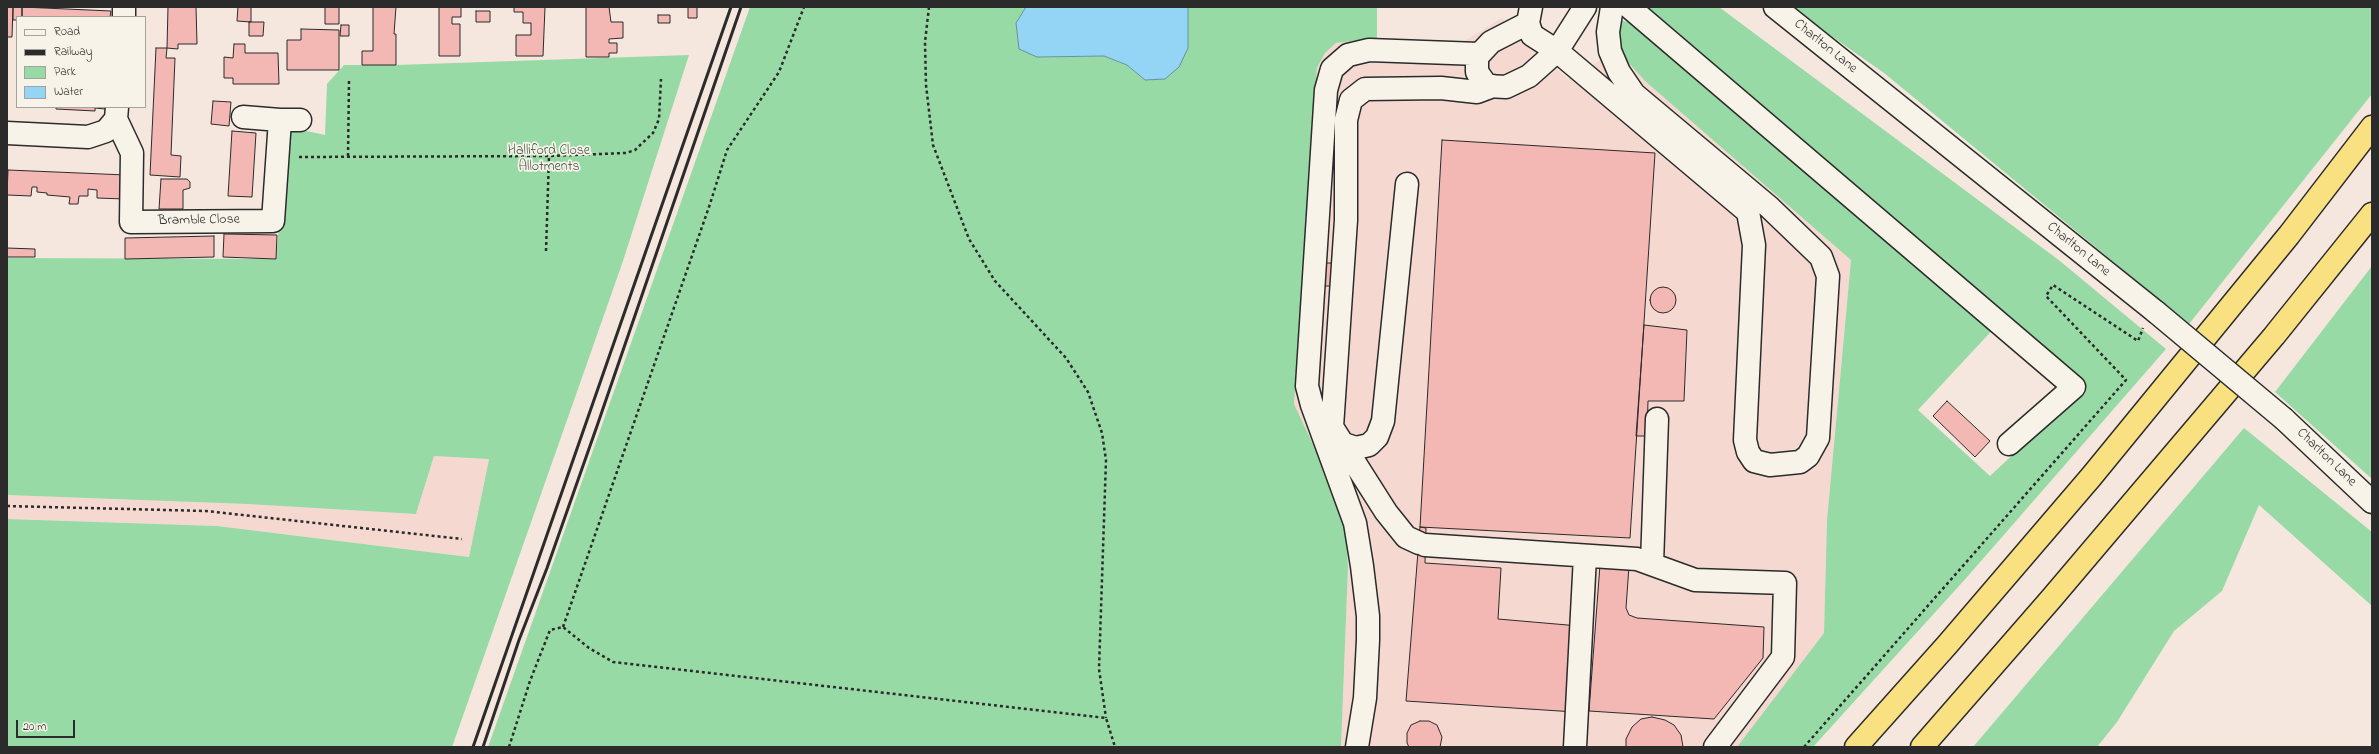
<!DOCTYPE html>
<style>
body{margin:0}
#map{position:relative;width:2379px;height:754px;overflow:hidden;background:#f6e7de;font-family:"Indie Flower",sans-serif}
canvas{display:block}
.frame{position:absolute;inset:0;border:8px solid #2b2b2b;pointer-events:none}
.legend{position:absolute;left:16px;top:16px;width:130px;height:92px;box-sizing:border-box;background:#f7f3e8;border:1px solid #a5a39c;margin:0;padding:5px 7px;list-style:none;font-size:12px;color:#2b2b2b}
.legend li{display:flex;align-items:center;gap:8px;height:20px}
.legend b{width:20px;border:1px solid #a5a39c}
.scale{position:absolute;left:16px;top:720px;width:59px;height:18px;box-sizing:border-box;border:2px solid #2b2b2b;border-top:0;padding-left:5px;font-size:12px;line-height:14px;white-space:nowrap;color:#2b2b2b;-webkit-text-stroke:3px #f7f3e8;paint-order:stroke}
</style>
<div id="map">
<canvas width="2379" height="754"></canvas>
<div class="frame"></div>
<ul class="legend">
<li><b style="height:5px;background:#f7f3e8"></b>Road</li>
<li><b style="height:5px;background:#2b2b2b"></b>Railway</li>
<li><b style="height:11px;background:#98daa5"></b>Park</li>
<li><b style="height:11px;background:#94d4f5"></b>Water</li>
</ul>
<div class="scale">20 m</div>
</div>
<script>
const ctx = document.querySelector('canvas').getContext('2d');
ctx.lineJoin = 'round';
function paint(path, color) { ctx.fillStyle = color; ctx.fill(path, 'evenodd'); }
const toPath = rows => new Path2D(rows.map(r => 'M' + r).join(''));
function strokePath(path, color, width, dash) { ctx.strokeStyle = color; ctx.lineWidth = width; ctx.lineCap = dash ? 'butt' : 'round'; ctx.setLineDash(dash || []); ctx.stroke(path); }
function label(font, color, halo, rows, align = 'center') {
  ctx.font = font + ' "Indie Flower",sans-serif'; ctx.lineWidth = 3.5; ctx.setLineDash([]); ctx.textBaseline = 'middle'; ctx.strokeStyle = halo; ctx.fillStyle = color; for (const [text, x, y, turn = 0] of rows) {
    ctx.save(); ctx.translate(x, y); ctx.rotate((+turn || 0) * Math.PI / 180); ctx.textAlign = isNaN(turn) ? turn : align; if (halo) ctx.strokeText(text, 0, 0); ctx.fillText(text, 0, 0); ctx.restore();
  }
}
paint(toPath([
 [1502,18,1568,79,1617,50,1645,81,1851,260,1827,520,1824,633,1737,747,1341,747,1348,567,1346,527,1336,493,1294,404,1317,68,1325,53,1336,43,1377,38,1459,44],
 [434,456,489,458,469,557,217,526,7,519,7,495,247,504,416,514]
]), '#f5d9d1');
paint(toPath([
 [750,7,1026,7,1016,23,1037,57,1104,56,1127,65,1145,80,1188,48,1188,7,1377,7,1377,38,1336,43,1325,53,1317,68,1294,404,1336,493,1346,527,1348,567,1341,747,488,747],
 [1642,7,1719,7,2060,261,2166,349,1968,576,1813,747,1737,747,1824,633,1827,520,1851,260,1645,81,1617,50,1616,35,1621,20,1627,22],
 [1999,323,2080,392,1990,476,1918,410],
 [1790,7,2372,7,2372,94,2189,324,1884,73],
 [689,55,623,261,452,747,7,747,7,519,217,526,469,557,489,459,434,456,416,514,247,504,7,495,7,258,276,259,287,134,298,129,325,135,327,84,344,65,396,65],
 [2372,266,2372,479,2275,392],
 [2244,428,2372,532,2372,606,2259,505,2222,591,2174,631,2117,722,2097,747,1973,747]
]), '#98daa5');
const water = toPath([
 [1026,7,1188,7,1188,48,1179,67,1165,79,1145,80,1127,65,1104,56,1037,57,1019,49,1016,23,1026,7]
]);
paint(water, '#94d4f5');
strokePath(water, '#6a90a4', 1);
const building = toPath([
 [7,7,13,7,12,37,7,37,7,7],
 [13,7,22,7,22,17,17,17,17,20,13,20,13,7],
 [22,7,111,11,110,17,22,17,22,7],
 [168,7,196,7,197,44,178,44,178,49,167,48,168,7],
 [238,7,251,7,251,22,237,21,238,7],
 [325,7,339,7,339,24,325,24,325,7],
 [373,7,396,7,394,34,396,34,396,65,362,65,362,51,373,51,373,7],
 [439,7,461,7,461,17,452,17,452,24,460,24,460,56,439,56,439,7],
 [514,7,545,7,543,56,516,56,516,35,531,35,531,23,523,23,523,12,514,12,514,7],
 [586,7,609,7,611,22,623,22,623,38,609,39,609,43,617,43,617,53,609,53,609,57,586,57,586,7],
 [688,7,697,7,697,18,688,18,688,7],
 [476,11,490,11,490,22,476,22,476,11],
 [658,15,670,15,670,23,658,23,658,15],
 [249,22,264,22,263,36,249,36,249,22],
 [341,25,349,25,349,36,340,36,341,25],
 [301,29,339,30,339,70,287,70,287,40,301,40,301,29],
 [234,44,245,44,245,53,278,53,279,84,233,84,233,78,224,78,224,57,233,58,234,44],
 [156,48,167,48,166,58,175,58,171,155,181,156,180,177,150,175,156,48],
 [213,101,231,102,229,126,211,124,213,101],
 [56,107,105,107,105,109,95,108,95,111,56,109,56,107],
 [232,131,256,133,252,197,228,196,232,131],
 [1442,140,1655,153,1630,538,1420,527,1442,140],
 [8,170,126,175,125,199,97,198,97,190,88,189,88,196,79,196,78,204,69,204,70,197,47,195,47,193,37,192,37,187,32,187,31,196,7,195,8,170],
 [161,179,187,179,190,182,190,188,183,190,183,209,159,209,161,179],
 [224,234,277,235,276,259,223,257,224,234],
 [214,236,214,257,125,259,125,238,214,236],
 [7,248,35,249,35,257,7,257,7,248],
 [1324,263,1335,263,1334,286,1323,286,1324,263],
 '1650 300a13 13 0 1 1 26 0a13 13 0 1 1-26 0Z',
 [1644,325,1687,330,1684,401,1648,401,1647,436,1636,436,1644,325],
 [1947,401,1990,441,1975,457,1933,416,1947,401],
 [1420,527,1426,528,1425,563,1501,568,1498,619,1579,626,1575,712,1406,701,1420,527],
 [1600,565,1629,566,1626,608,1629,615,1637,618,1764,627,1763,658,1714,719,1589,711,1600,565],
 [1652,717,1665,720,1674,725,1681,735,1683,747,1626,747,1626,739,1632,727,1641,719,1652,717],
 [1420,721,1429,721,1437,725,1442,737,1440,747,1409,747,1407,743,1407,733,1411,725,1420,721]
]);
paint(building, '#f3b7b4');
strokePath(building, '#2b2b2b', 1);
const minor = toPath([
 [1531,7,1528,23,1491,42,1477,57,1477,72,1487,86,1506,87,1529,76,1557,51,1585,7],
 [1629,7,2074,387,2009,444],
 [1775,7,2156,312],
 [124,17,124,7],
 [1528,23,1532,35,1557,51,1748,212,1754,245,1745,440,1748,452,1754,461,1770,465,1800,462,1808,456,1818,438,1828,276,1821,257,1769,207,1634,94,1619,72,1610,51,1608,32,1612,7],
 [116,119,132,153,131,222,273,221,280,120,243,117],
 [280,120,300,120],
 [7,133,88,137,106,131,116,119,117,107],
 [2284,419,2372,502],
 [1334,446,1341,443,1356,448,1369,445,1377,437,1383,421,1407,184],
 [1419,543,1406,537,1386,512,1332,427,1346,220,1346,120,1351,100,1365,89,1441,88,1477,92,1493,86],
 [1425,545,1637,559,1695,580,1785,583,1783,657,1715,747],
 [1652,564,1657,419],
 [1357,747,1365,698,1368,640,1368,616,1362,566,1355,523,1312,405,1307,386,1326,90,1332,69,1348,55,1369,50,1479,54],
 [1575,747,1585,556]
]);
const highway = toPath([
 [1856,747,1947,645,2091,477,2289,235,2372,127],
 [1922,747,2051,599,2274,336,2372,214]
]);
strokePath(minor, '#2b2b2b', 25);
strokePath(highway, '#2b2b2b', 25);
strokePath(toPath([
 [929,7,925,42,926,85,933,145,969,239,995,281,1066,358,1088,392,1102,433,1106,460,1099,669,1106,718],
 [348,156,349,81],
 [299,157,549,156,626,153,635,150,653,133,659,119,661,79],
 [546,251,549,156],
 [7,506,206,511,462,539],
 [563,627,710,204,727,150,779,72,804,7],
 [509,747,530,681,550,630,563,627,589,648,613,662,1106,718,1115,747],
 [1804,747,2126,380,2046,296,2053,285,2138,341,2143,328]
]), '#2b2b2b', 2.5, [3, 3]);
strokePath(minor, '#f7f3e8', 22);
strokePath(highway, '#f9e181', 22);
strokePath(toPath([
 [473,747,731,7],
 [483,747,519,640,547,568,597,426,741,7]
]), '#2b2b2b', 3);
const minorBridge = toPath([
 [2156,312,2284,419]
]);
strokePath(minorBridge, '#2b2b2b', 25, []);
strokePath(minorBridge, '#f7f3e8', 22);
label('14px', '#2b2b2b', '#f7f3e8', [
 ["Charlton Lane",1825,47,39],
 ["Bramble Close",199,221,-1],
 ["Charlton Lane",2078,250,39],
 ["Charlton Lane",2326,458,44]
]);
label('14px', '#46574a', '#f7f3e8', [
 ["Halliford Close",549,152],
 ["Allotments",549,168]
]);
</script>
